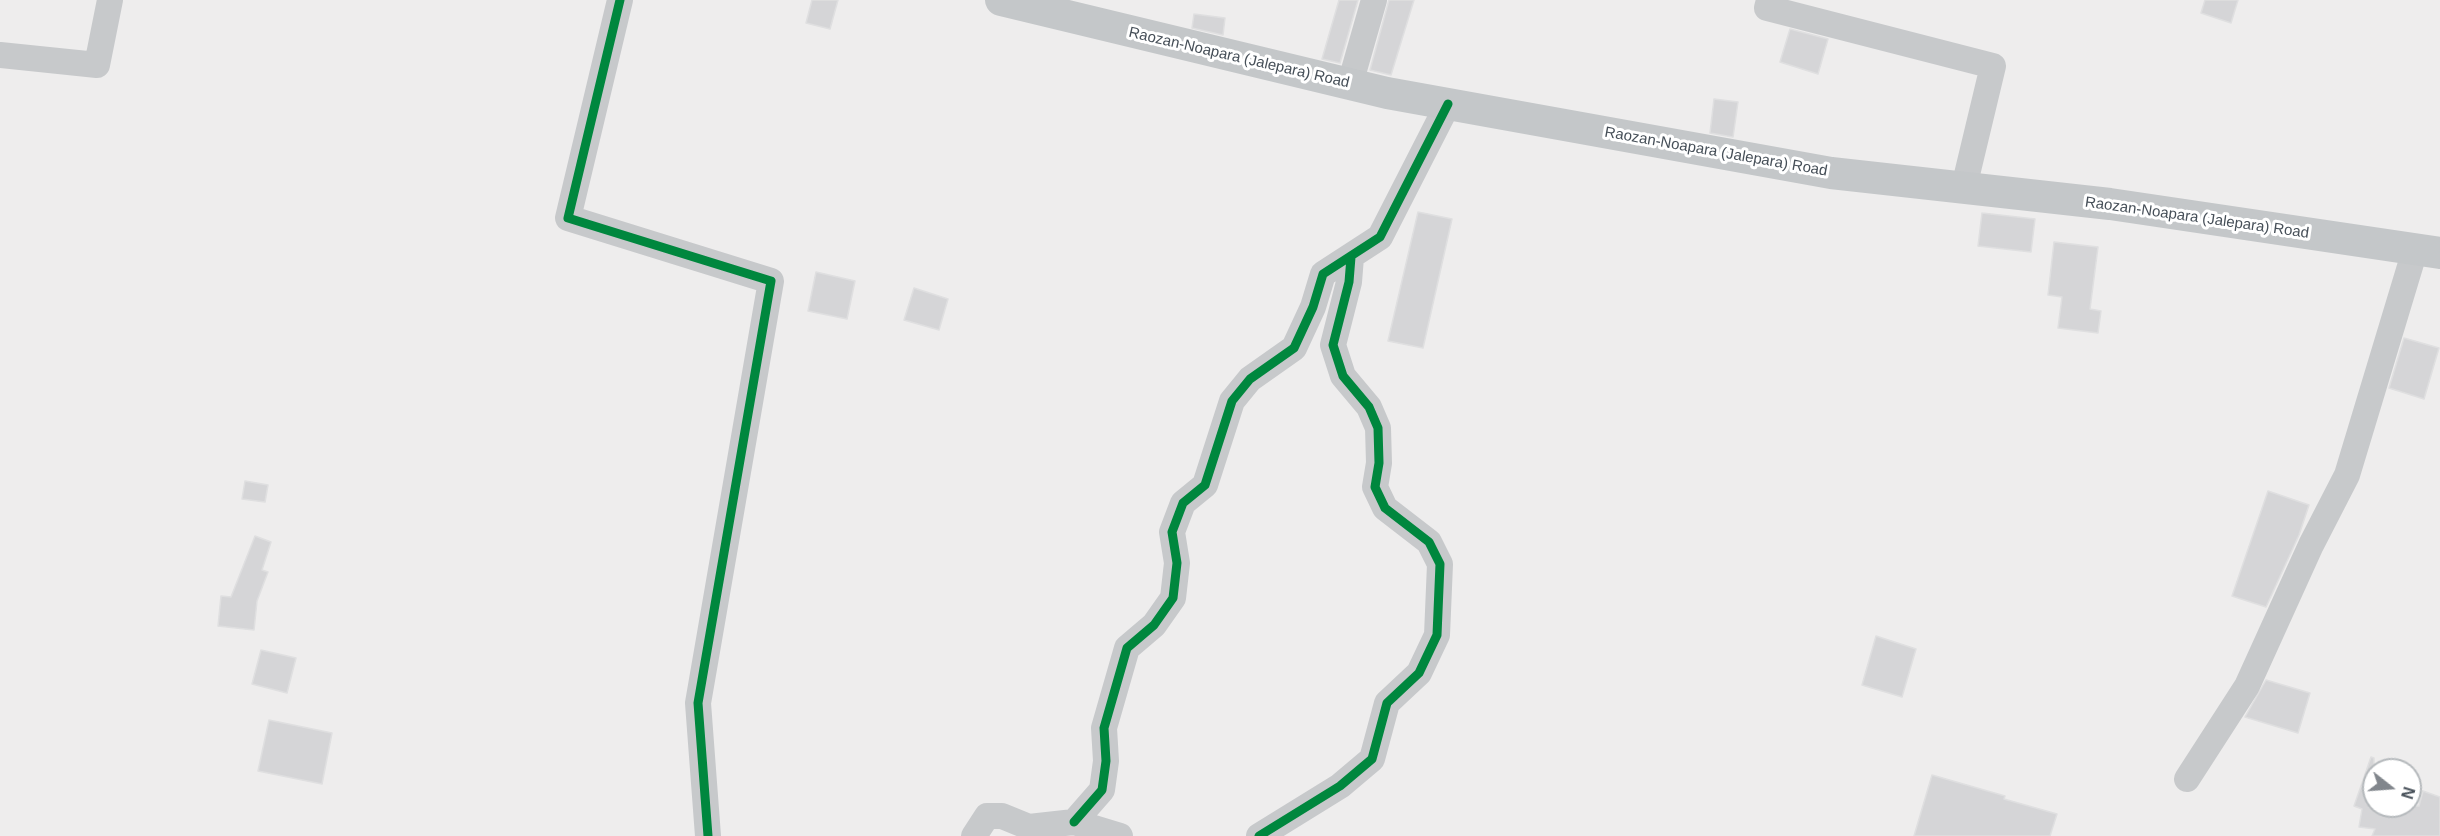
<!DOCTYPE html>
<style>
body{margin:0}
#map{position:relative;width:2440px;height:836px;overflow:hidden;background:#eeeded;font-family:Arial,sans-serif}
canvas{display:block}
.north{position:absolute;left:2362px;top:758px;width:60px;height:60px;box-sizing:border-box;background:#fff;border:2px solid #b5b9bc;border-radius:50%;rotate:107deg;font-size:16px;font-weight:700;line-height:24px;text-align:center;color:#464f58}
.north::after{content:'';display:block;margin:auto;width:21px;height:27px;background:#81868c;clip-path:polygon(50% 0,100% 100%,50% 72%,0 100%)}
</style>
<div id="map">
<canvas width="2440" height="836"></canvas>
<div class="north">N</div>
</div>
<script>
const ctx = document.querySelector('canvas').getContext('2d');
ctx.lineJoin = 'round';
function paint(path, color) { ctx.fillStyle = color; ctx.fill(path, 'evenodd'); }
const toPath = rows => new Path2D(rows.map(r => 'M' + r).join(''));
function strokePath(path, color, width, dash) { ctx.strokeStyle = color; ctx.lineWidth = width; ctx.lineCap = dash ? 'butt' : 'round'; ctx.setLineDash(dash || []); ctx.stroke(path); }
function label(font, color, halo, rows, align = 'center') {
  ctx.font = font + ' Arial,sans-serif'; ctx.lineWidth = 6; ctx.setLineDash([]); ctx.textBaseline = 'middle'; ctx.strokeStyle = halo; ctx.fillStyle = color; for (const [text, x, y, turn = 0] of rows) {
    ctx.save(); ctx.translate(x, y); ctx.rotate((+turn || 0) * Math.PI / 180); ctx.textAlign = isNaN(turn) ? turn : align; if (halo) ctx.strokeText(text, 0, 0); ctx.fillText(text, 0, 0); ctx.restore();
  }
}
const building = toPath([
 [812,0,838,0,830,29,806,23,812,0],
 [1339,0,1358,0,1340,63,1322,59,1339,0],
 [1389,0,1414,0,1391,75,1370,70,1389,0],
 [2205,0,2238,0,2231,23,2201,13,2205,0],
 [1194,14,1225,18,1223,35,1192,28,1194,14],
 [1790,29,1828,39,1818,74,1780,62,1790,29],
 [1714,99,1738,102,1733,137,1710,133,1714,99],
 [1418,212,1452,219,1423,348,1388,341,1418,212],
 [1982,213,2035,219,2031,252,1978,246,1982,213],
 [2054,242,2098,247,2090,309,2101,311,2098,333,2058,328,2062,297,2048,295,2054,242],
 [816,272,855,281,847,319,808,311,816,272],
 [914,288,948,299,939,330,904,320,914,288],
 [2404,338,2439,348,2424,399,2389,388,2404,338],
 [245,481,268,485,265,502,242,499,245,481],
 [2268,491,2309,505,2299,535,2266,607,2232,596,2268,491],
 [255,536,271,542,262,570,268,572,257,601,254,630,218,626,221,596,231,597,255,536],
 [1876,636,1916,649,1902,697,1862,685,1876,636],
 [261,650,296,658,287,693,252,684,261,650],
 [2266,680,2310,693,2298,733,2245,717,2266,680],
 [269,720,332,733,322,784,258,771,269,720],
 [2371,757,2374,758,2374,806,2419,806,2423,791,2440,797,2440,836,2372,836,2375,829,2359,827,2362,809,2354,806,2371,757],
 [1932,775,2005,796,2004,799,2057,814,2050,836,1914,836,1932,775]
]);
paint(building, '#d5d5d7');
strokePath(building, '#dfdfe0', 1.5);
strokePath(toPath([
 [620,0,568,218,771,281,698,703,708,836],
 [1769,0,1767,8,1993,66,1964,187],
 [0,55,97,65,110,0],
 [1350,84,1374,0],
 [2187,779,2247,686,2311,545,2347,475,2415,250],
 [1074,822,1102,790,1106,761,1104,728,1127,648,1154,625,1173,598,1177,563,1172,532,1183,503,1205,485,1232,401,1250,379,1294,348,1313,307,1323,274,1380,237,1448,104],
 [974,836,987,816,1002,816,1029,827,1074,822,1120,836],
 [1259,836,1340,786,1372,759,1387,703,1419,673,1437,635,1440,564,1429,542,1385,508,1375,487,1379,463,1378,428,1369,407,1343,376,1333,345,1349,282,1351,257]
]), '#c7c9cb', 26);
strokePath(toPath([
 [1001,0,1387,93,1831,173,2110,204,2440,253]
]), '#c4c7c9', 32);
strokePath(toPath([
 [620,0,568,218,771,281,698,703,708,836],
 [1074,822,1102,790,1106,761,1104,728,1127,648,1154,625,1173,598,1177,563,1172,532,1183,503,1205,485,1232,401,1250,379,1294,348,1313,307,1323,274,1380,237,1448,104],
 [1259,836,1340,786,1372,759,1387,703,1419,673,1437,635,1440,564,1429,542,1385,508,1375,487,1379,463,1378,428,1369,407,1343,376,1333,345,1349,282,1351,257]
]), '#00873e', 9);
label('15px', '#464f58', '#fff', [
 ["Raozan-Noapara (Jalepara) Road",1239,58,13],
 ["Raozan-Noapara (Jalepara) Road",1716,152,10],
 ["Raozan-Noapara (Jalepara) Road",2197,218,8]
]);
</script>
